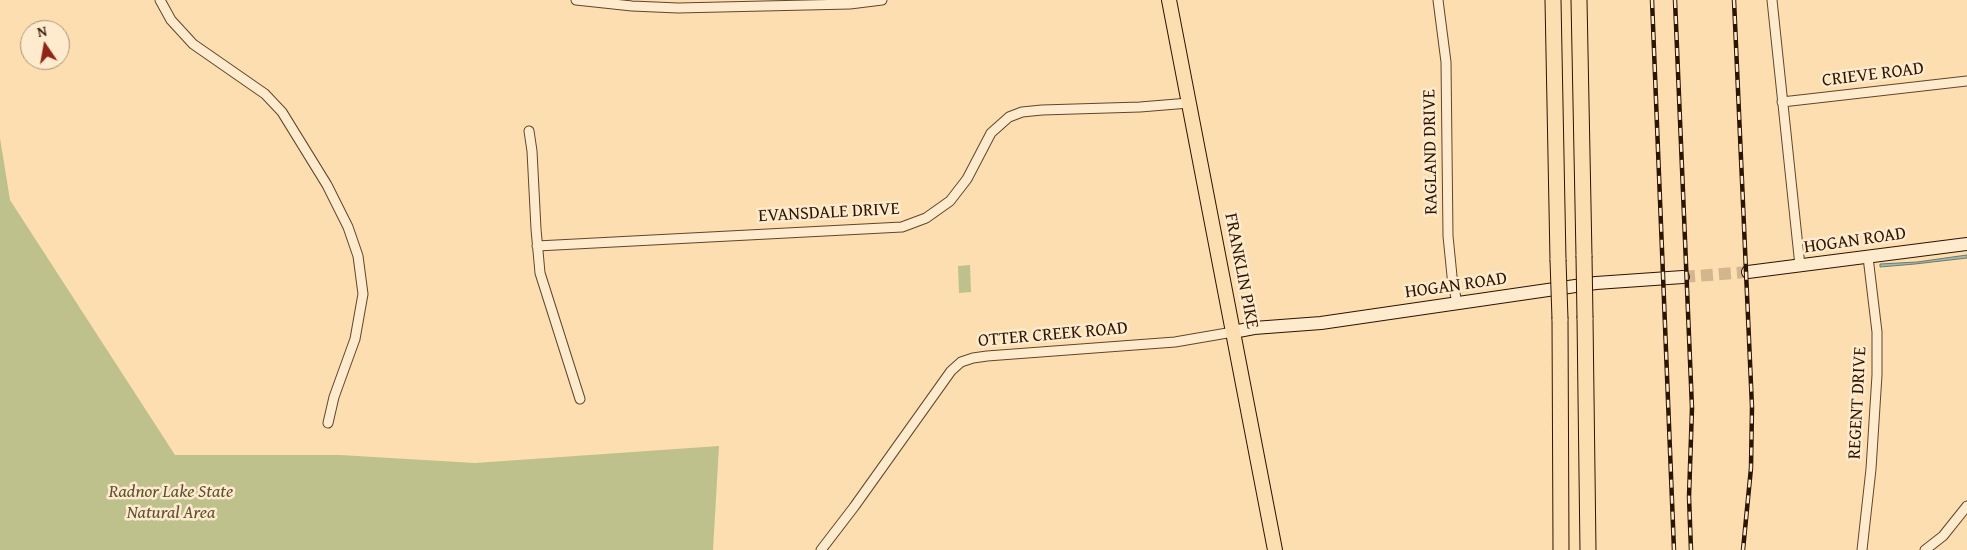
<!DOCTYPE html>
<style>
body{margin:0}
#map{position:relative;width:1967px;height:550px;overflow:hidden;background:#fddeb0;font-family:"Gentium Book Plus",serif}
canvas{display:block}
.north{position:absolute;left:20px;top:20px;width:50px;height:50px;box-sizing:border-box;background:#feeacc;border:1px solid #aa947a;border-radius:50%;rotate:348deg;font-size:14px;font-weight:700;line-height:20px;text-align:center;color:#2b1400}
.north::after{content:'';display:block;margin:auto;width:18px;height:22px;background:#8f2418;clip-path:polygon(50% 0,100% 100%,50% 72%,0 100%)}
</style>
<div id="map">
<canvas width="1967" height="550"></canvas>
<div class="north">N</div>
</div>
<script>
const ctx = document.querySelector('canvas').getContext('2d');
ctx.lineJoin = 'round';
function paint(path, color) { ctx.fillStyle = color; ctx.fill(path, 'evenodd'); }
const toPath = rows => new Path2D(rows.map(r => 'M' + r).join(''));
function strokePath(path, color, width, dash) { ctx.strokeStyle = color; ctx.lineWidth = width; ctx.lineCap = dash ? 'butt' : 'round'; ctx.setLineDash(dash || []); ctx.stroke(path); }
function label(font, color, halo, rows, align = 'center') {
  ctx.font = font + ' "Gentium Book Plus",serif'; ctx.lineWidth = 5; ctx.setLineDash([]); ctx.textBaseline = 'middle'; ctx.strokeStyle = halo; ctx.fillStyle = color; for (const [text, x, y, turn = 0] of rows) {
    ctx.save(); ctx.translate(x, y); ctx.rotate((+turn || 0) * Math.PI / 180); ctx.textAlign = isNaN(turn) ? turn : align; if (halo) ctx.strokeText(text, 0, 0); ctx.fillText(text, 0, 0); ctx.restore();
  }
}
paint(toPath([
 [0,138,10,200,175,455,340,455,475,463,719,446,713,550,0,550],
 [970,265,971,292,959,293,958,266]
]), '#bec18c');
const water = toPath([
 [1967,255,1967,258,1915,264,1880,267,1880,264,1917,262,1967,255]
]);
paint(water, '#a0bbb0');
strokePath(water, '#71786a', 1);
strokePath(toPath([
 [1683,277,1748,272]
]), '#d3b68d', 12, [12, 6]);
const street = toPath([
 [160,0,171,20,193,44,265,94,282,112,327,185,348,227,358,256,363,294,355,339,334,397,328,423],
 [576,0,632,6,678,8,850,4,882,0],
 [1438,0,1446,62,1448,236,1452,276,1457,304],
 [1772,0,1800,266],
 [1782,102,1967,81],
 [529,131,532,151,536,229,540,273,580,399],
 [537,246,902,227,926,218,950,201,967,179,991,133,1009,117,1022,112,1042,110,1140,107,1189,103],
 [821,550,854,507,951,371,961,362,973,358,987,356,1175,342,1233,332],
 [1862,550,1871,469,1877,375,1877,332,1868,257],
 [1925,550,1943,536,1967,506]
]);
const secondary = toPath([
 [1748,272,1967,244],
 [1233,332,1254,328,1321,323,1596,283,1683,277]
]);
const primary = toPath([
 [1169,0,1275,550]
]);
const highway = toPath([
 [1553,0,1558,260],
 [1579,0,1584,256],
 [1585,318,1588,550],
 [1560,319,1561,550]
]);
strokePath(street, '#60462c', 11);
strokePath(secondary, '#2b1400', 14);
strokePath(primary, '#2b1400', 16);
strokePath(highway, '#2b1400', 17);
strokePath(street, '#feeacc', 9);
strokePath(secondary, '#feeacc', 12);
strokePath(primary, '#fddeb0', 14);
strokePath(highway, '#fddeb0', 15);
const rail = toPath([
 [1652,0,1674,550],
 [1675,0,1692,408,1689,497,1691,550],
 [1734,0,1752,407,1751,468,1743,550]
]);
strokePath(rail, '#2b1400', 4.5);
strokePath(rail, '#feeacc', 2.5, [8]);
const highwayBridge = toPath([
 [1584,256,1585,318],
 [1558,260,1560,319]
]);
strokePath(highwayBridge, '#2b1400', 17, []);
strokePath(highwayBridge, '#fddeb0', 15);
label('18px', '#2b1400', '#feeacc', [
 ["CRIEVE ROAD",1873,75,-7],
 ["RAGLAND DRIVE",1431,152,-91],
 ["EVANSDALE DRIVE",829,213,-3],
 ["HOGAN ROAD",1855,241,-8],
 ["FRANKLIN PIKE",1241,271,79],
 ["HOGAN ROAD",1456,286,-8],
 ["OTTER CREEK ROAD",1053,335,-5],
 ["REGENT DRIVE",1858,403,-87]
]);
label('italic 18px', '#5e5131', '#feeacc', [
 ["Radnor Lake State",171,492],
 ["Natural Area",171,513]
]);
</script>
